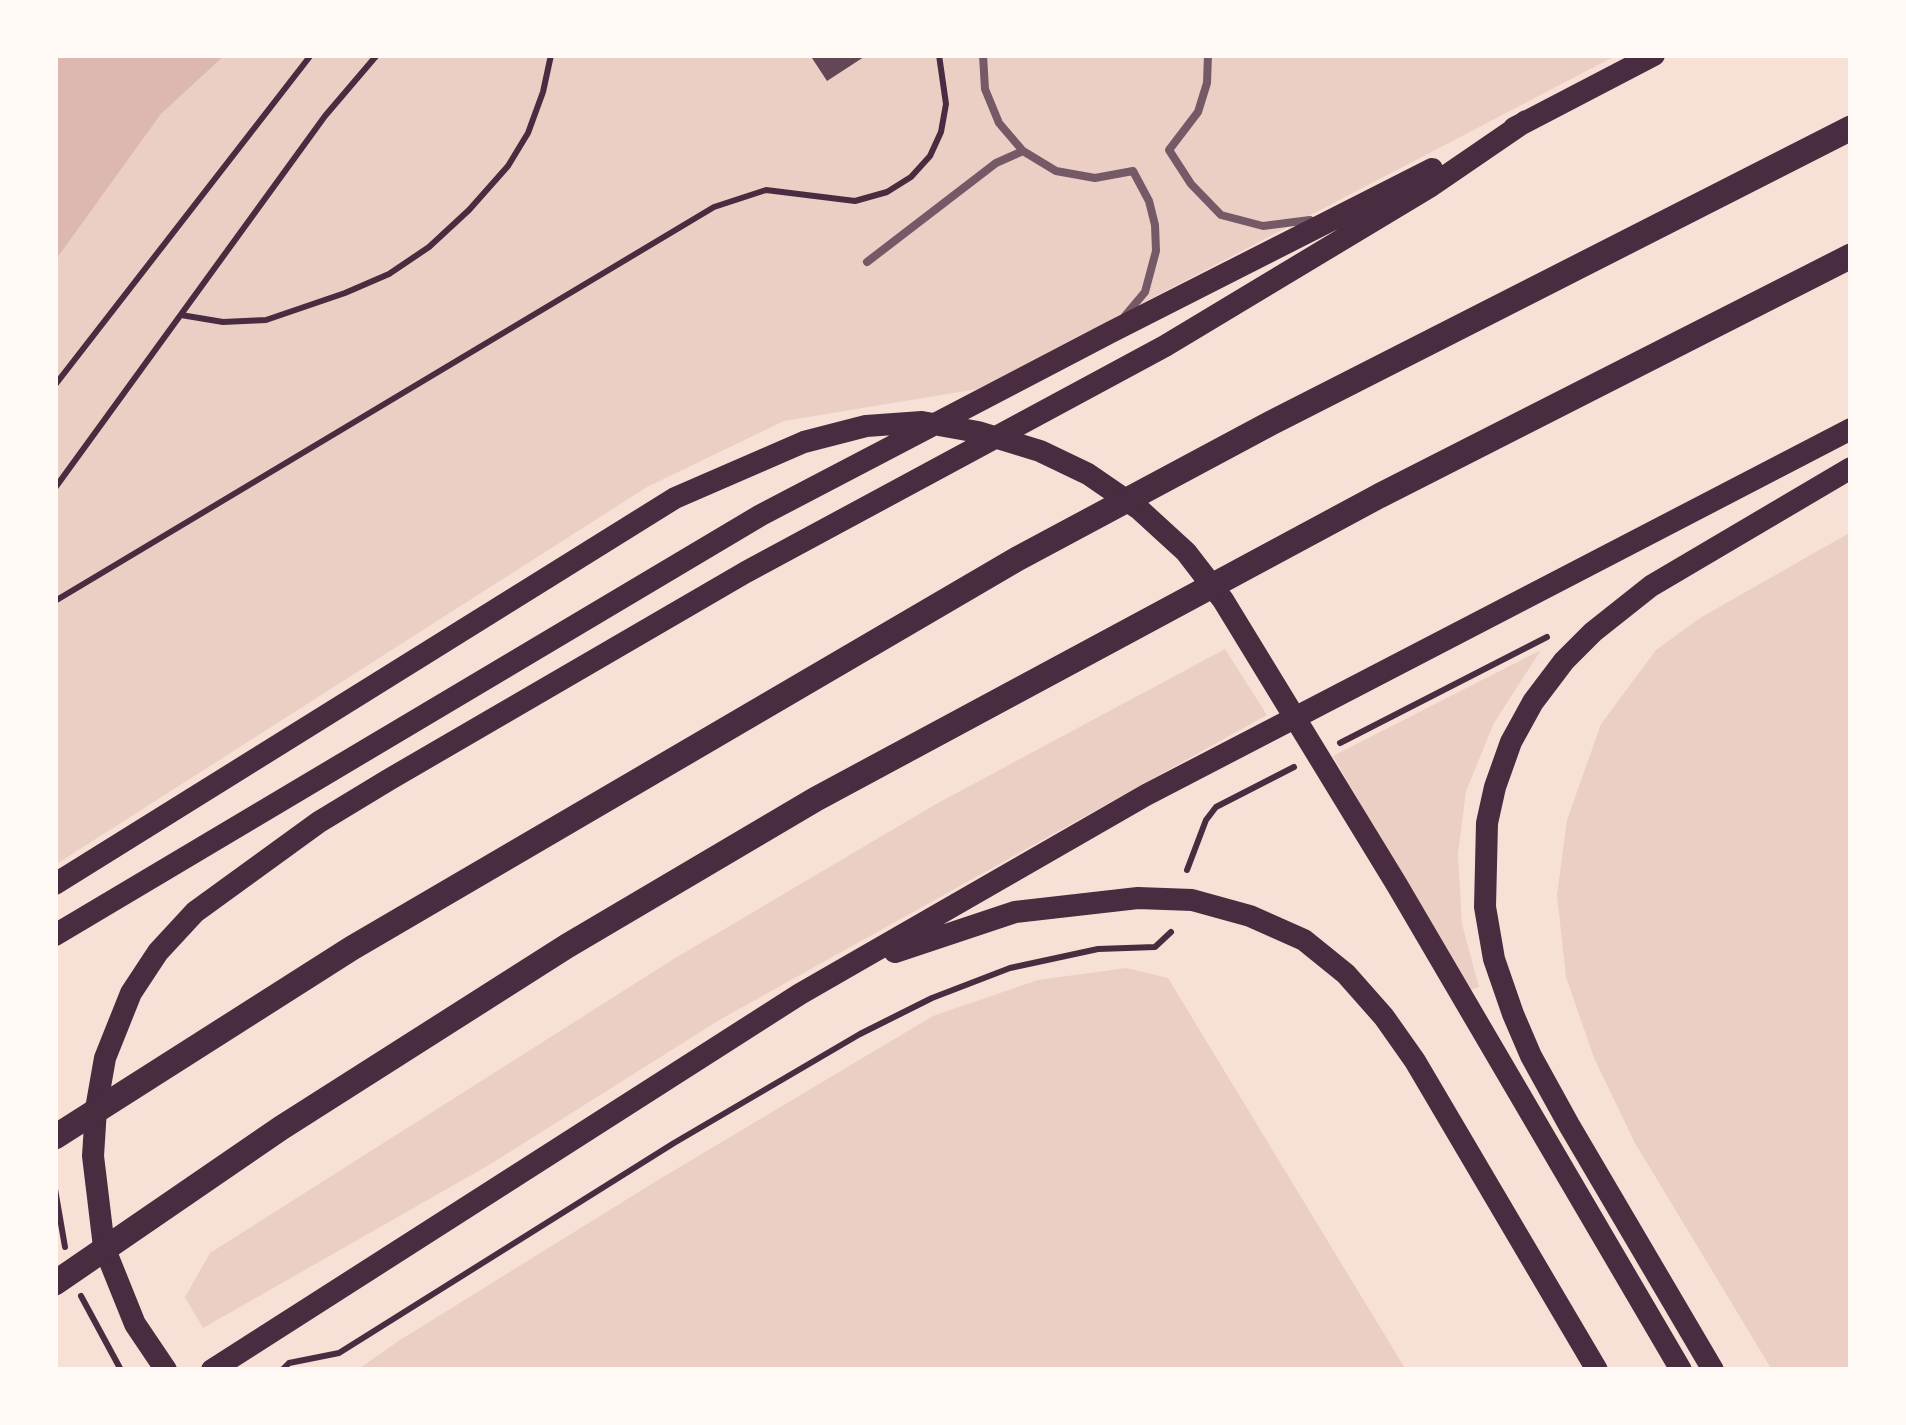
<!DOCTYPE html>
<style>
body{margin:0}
#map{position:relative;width:1906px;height:1425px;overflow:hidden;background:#f7e1d7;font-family:Poppins,sans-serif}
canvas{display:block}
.frame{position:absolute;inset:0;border:58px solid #fffaf5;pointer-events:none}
</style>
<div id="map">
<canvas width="1906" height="1425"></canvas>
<div class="frame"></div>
</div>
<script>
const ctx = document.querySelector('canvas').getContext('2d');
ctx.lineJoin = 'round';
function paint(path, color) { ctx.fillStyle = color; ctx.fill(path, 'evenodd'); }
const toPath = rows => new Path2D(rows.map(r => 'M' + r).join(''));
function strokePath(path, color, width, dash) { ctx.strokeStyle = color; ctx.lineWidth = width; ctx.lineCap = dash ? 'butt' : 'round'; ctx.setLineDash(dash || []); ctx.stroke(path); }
paint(toPath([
 [225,55,1617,55,978,389,784,421,647,487,55,865,55,261,161,114],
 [1851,532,1851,1370,1772,1370,1635,1143,1594,1058,1566,977,1557,895,1567,820,1601,724,1656,650,1700,618],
 [1225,649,1267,715,721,1019,489,1165,203,1328,185,1297,210,1253,672,960,936,804],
 [1541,650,1494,723,1466,791,1458,854,1462,924,1479,987,1468,991,1333,756],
 [1126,968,1168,978,1406,1370,357,1370,400,1340,658,1180,933,1016,1038,980]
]), '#ebcfc5');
paint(toPath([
 [55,55,225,55,161,114,55,261]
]), '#dcb8b0');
paint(toPath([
 [810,55,867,55,827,81]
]), '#644757');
strokePath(toPath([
 [181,315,223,322,266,320,345,293,389,274,429,247,469,210,508,166,528,133,543,92,551,55],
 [55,385,311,55],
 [55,488,325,116,377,55],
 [55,601,714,207,766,190,855,201,887,192,911,177,930,156,941,132,946,104,939,55],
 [1340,743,1547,637],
 [1187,870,1206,820,1216,807,1294,767],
 [55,1189,65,1247],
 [81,1296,121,1370],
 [282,1370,289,1363,339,1353,674,1143,860,1034,932,998,1010,968,1098,949,1155,947,1171,932]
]), '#4a2c40', 6);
strokePath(toPath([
 [983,55,985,89,999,123,1023,151,1056,171,1095,178,1133,171,1149,201,1155,225,1156,251,1145,292,1124,317],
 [1208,55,1207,83,1198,112,1169,150,1191,184,1221,215,1263,226,1310,220],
 [867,262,996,163,1023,151]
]), '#755966', 8);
strokePath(toPath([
 [1514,128,1654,55],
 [55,884,675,498,804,442,866,426,922,422,978,432,1040,451,1088,474,1139,509,1186,552,1223,600,1397,885,1681,1370],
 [55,935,761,515,1111,332,1432,169],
 [895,952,1015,912,1138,898,1192,900,1250,916,1304,940,1346,974,1384,1017,1415,1061,1597,1370],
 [166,1370,135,1324,104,1247,93,1156,96,1109,105,1058,131,993,158,952,195,912,319,822,390,779,746,572,1165,346,1431,186,1526,121],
 [212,1370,800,994,1146,795,1851,429],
 [1713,1370,1569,1125,1531,1056,1513,1014,1494,959,1485,907,1487,823,1495,787,1511,742,1533,702,1564,661,1593,632,1651,586,1851,468]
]), '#4a2c40', 22);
strokePath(toPath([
 [55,1137,352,948,1017,559,1271,423,1851,128],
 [55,1283,281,1128,567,946,816,799,1379,496,1851,256]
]), '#4a2c40', 25);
</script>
